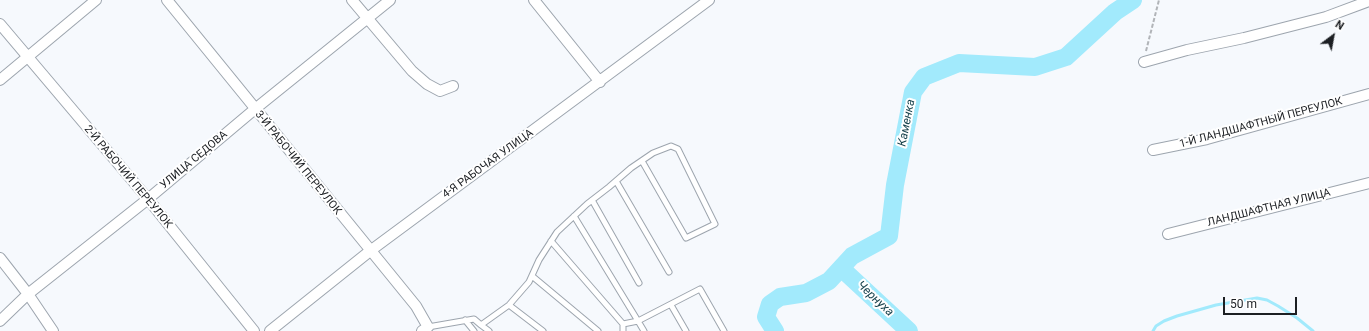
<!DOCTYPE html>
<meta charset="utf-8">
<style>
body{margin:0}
#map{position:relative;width:1369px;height:331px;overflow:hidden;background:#f6f9fd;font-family:Roboto,sans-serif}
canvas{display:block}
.north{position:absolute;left:1313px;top:16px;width:40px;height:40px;-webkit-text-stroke:3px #fff;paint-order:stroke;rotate:32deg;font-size:11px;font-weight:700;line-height:16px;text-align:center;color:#1c1f23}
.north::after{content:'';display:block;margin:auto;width:14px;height:18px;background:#1c1f23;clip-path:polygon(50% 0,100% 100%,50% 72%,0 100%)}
.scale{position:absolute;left:1223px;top:297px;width:74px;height:18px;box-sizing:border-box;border:2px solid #1c1f23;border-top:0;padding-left:5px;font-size:12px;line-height:14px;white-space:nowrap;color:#1c1f23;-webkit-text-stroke:3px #fff;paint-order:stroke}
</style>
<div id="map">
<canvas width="1369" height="331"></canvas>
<div class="north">N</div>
<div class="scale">50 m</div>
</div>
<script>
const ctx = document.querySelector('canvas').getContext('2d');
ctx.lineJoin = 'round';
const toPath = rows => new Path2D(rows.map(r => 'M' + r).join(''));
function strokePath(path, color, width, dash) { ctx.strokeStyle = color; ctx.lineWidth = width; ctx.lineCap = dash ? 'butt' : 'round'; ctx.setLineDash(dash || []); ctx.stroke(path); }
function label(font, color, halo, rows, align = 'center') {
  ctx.font = font + ' Roboto,sans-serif'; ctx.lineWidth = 4; ctx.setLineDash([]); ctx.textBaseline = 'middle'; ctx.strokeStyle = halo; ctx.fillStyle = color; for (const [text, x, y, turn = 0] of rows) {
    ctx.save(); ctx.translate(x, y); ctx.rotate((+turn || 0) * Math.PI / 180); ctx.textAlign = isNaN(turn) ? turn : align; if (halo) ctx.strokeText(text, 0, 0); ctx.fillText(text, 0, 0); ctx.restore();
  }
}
strokePath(toPath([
 [1153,331,1156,326,1164,321,1177,316,1216,305,1257,298,1267,300,1278,306,1297,318,1313,331]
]), '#a2eafc', 3);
strokePath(toPath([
 [841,268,909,331],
 [775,331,766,317,770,304,780,297,806,293,829,281,852,256,889,236,895,185,913,92,924,77,959,63,1035,67,1066,57,1115,12,1133,0]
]), '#a2eafc', 18);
const service = toPath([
 [616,181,669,272],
 [592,200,639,283],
 [574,216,638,321,700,289,724,331],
 [551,241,623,324,638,321,644,331],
 [532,276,598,331],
 [509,305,543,331],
 [671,305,686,331],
 [465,320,474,331],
 [481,325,489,331],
 [428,328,428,327,474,319,481,325,509,305,529,282,539,260,557,232,587,204,609,187,631,168,653,153,671,146,678,149,715,224,686,238,642,161],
 [623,331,623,324]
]);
const minor = toPath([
 [167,0,416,306,428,327,422,331],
 [352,0,412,71,427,84,440,91,453,86],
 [534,0,600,82],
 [0,24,148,199,254,331],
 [1144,62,1187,50,1244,38,1326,17,1369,1],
 [0,80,96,0],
 [1153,150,1207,139,1369,94],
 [1168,234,1369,183],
 [0,258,28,294,53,331],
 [0,321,28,294,148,199,255,109,390,0],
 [270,331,370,251,709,0]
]);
strokePath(service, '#9da5ae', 7);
strokePath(minor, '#9da5ae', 12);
strokePath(toPath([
 [1146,51,1159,0]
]), '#b1b4b8', 2, [4, 2]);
strokePath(service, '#fff', 5);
strokePath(minor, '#fff', 10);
label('11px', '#1c1f23', '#fff', [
 ["1-Й ЛАНДШАФТНЫЙ ПЕРЕУЛОК",1261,123,-15],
 ["УЛИЦА СЕДОВА",194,160,-40],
 ["3-Й РАБОЧИЙ ПЕРЕУЛОК",298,163,51],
 ["4-Я РАБОЧАЯ УЛИЦА",488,164,-36],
 ["2-Й РАБОЧИЙ ПЕРЕУЛОК",128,177,50],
 ["ЛАНДШАФТНАЯ УЛИЦА",1269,208,-14]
]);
label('italic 12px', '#18434d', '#fff', [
 ["Каменка",907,123,-79],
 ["Чернуха",875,299,43]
]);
</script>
